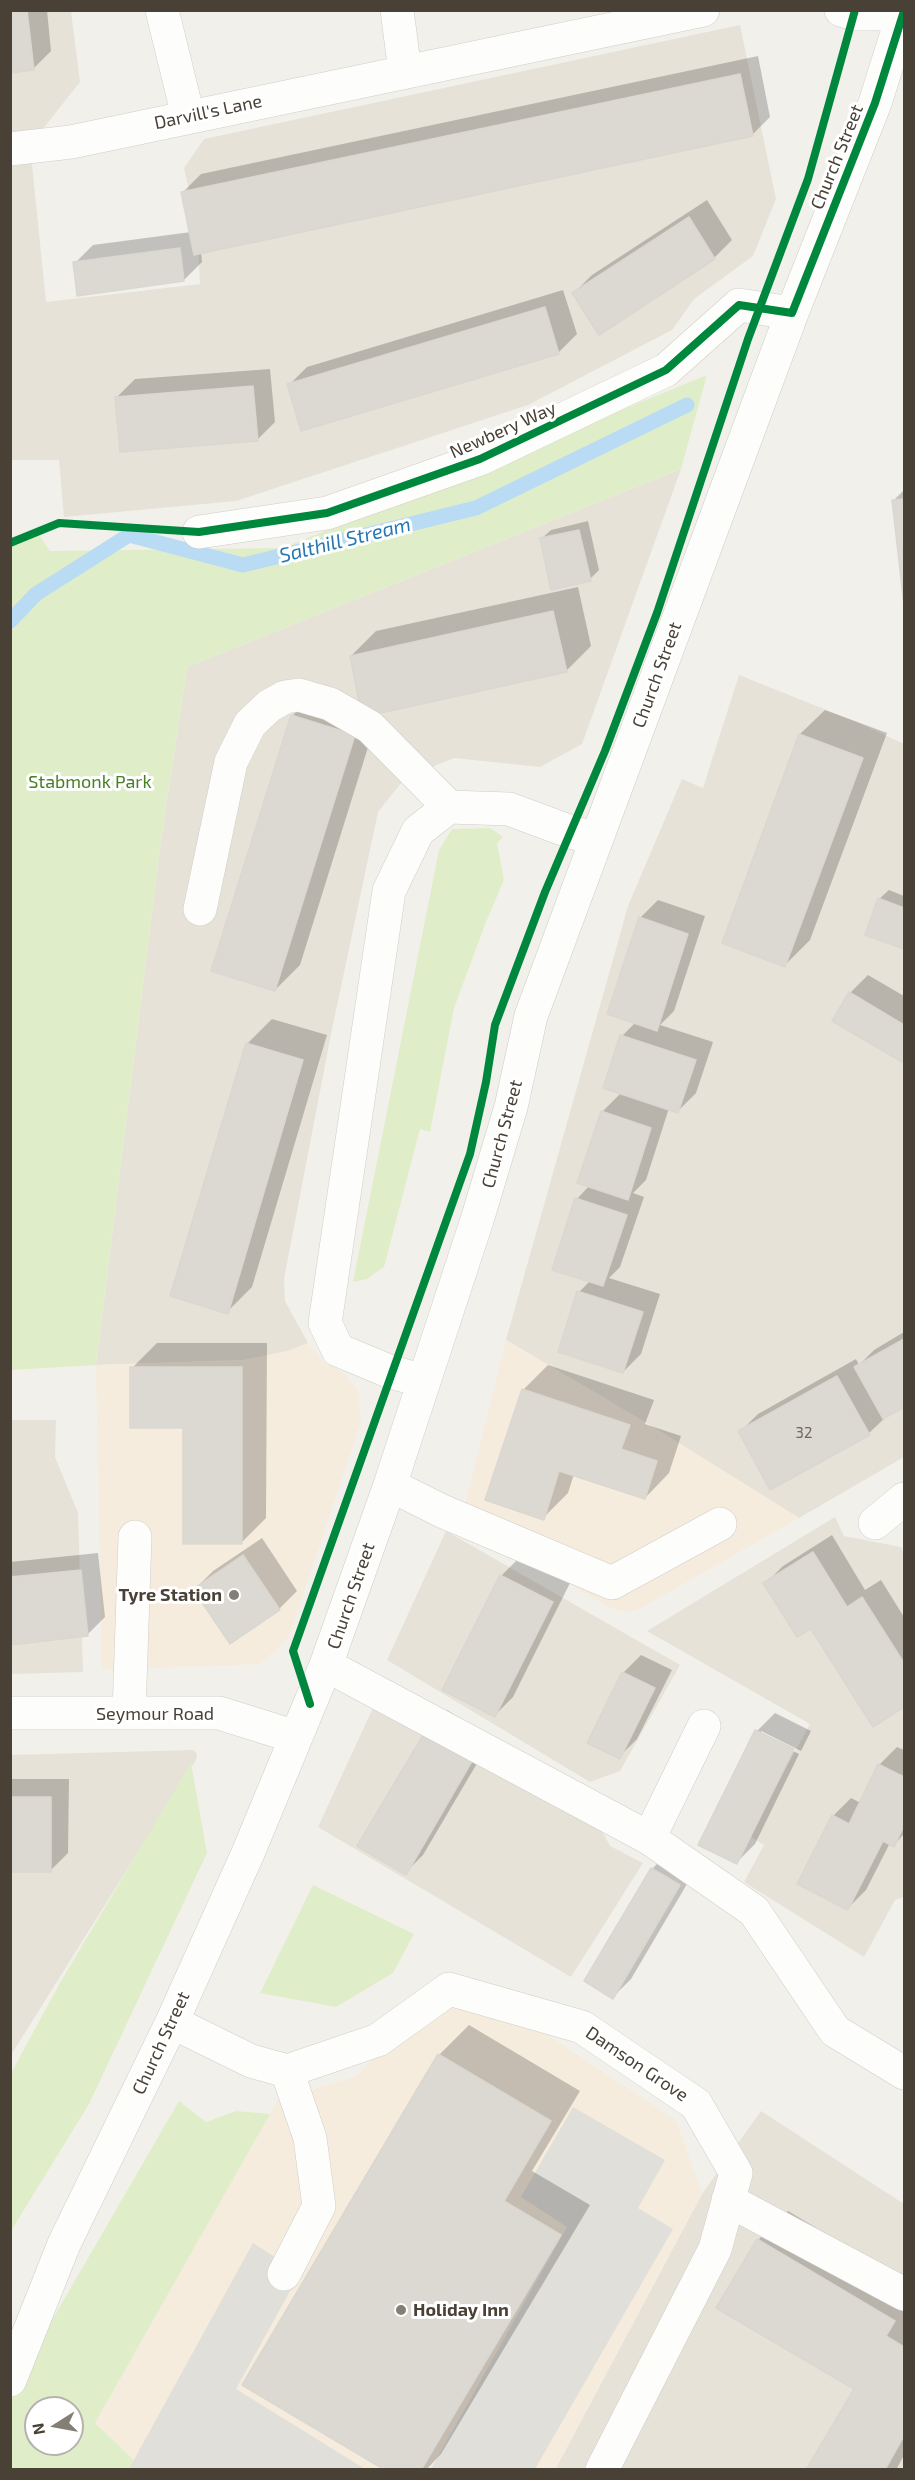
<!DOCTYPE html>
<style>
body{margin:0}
#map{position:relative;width:915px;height:2480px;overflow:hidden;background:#f2f0eb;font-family:"Exo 2",sans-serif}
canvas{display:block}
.frame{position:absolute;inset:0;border:12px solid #494136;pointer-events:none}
.north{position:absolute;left:24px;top:2396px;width:60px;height:60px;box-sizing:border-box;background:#fff;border:2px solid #b6b3af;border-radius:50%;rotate:259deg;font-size:16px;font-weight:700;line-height:24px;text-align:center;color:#494136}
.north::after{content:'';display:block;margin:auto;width:21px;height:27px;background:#847e75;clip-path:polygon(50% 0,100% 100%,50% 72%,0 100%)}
</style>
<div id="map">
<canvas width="915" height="2480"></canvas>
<div class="frame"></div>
<div class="north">N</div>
</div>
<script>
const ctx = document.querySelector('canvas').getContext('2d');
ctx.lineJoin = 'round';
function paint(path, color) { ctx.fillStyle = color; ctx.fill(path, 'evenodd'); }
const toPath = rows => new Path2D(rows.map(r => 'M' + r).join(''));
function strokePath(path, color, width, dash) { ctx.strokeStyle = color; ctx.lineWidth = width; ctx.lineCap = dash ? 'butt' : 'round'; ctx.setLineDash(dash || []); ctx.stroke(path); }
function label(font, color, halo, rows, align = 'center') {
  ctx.font = font + ' "Exo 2",sans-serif'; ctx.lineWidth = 6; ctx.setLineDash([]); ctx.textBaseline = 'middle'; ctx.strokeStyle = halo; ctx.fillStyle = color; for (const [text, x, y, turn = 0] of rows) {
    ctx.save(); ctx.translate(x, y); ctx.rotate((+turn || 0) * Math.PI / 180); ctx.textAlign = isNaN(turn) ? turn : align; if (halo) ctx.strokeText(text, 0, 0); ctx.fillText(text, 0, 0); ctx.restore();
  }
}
paint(toPath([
 [10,11,71,11,80,82,30,145,46,302,200,284,198,245,201,244,184,168,204,139,740,25,776,199,753,256,694,299,672,330,528,405,236,501,64,517,59,460,11,460],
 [681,469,582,744,540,767,454,758,405,778,378,812,331,1034,284,1279,285,1301,308,1343,288,1351,244,1360,96,1365,160,847,187,667],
 [739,675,859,723,904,744,904,1457,799,1518,653,1427,506,1340,628,906,682,779,703,788],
 [10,1420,56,1420,55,1457,78,1513,83,1672,11,1674],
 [835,1517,844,1536,901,1547,904,1554,904,1897,895,1900,864,1957,744,1882,764,1845,749,1836,810,1724,647,1631],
 [446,1531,680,1665,620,1771,590,1782,387,1660],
 [388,1699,597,1822,610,1846,643,1863,571,1977,318,1827,372,1710],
 [192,1750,196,1752,197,1758,11,2055,11,1755],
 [761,2111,904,2204,904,2469,555,2470,702,2194]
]), '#e6e2d8');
paint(toPath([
 [506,1340,653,1427,799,1518,639,1609,627,1613,607,1606,461,1520],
 [308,1343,324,1362,345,1374,358,1392,361,1421,288,1639,260,1664,102,1670,96,1365,244,1360,288,1351],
 [430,2001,496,2001,676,2120,702,2194,555,2469,143,2469,95,2423,278,2100,355,2077]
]), '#f5ecdd');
paint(toPath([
 [707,375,681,469,187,667,160,847,96,1365,11,1370,10,537,37,532,50,551,283,548],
 [490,828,503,837,497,843,504,880,486,922,454,1008,430,1132,420,1129,384,1267,367,1279,353,1282,439,850,452,829],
 [191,1763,207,1853,89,2104,11,2231,11,2073,61,1981],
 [313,1885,414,1934,393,1973,336,2007,260,1993],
 [179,2101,206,2122,236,2111,270,2114,95,2423,143,2469,11,2470,11,2391],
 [36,2408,72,2408,72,2444,36,2444]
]), '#dfeec9');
paint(toPath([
 [573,2107,665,2160,638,2208,673,2229,535,2469,431,2469,567,2227,521,2197],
 [253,2243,300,2273,236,2389,365,2469,134,2470,130,2467]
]), '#e1dfda');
paint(toPath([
 [10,10,47,10,51,51,33,69],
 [758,56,770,117,752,135,201,252,202,262,184,280,75,263,93,245,191,232,183,192,201,174],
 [707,200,732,240,714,258,599,333,574,293,592,275],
 [563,290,577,334,559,352,302,429,289,385,307,367],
 [270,369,275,422,257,440,117,397,135,379],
 [904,490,904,594,893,501],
 [588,521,599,570,590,579,541,539,551,530],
 [578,587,591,646,566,671,379,712,300,965,275,990,292,716,317,691,362,705,351,656,376,631],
 [825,710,887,733,810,940,785,965,724,943,800,734],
 [889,890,904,896,904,948,867,934,879,899],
 [658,900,705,916,674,1011,660,1025,713,1042,696,1093,678,1111,669,1108,646,1180,633,1193,644,1197,620,1267,609,1278,660,1294,641,1354,623,1372,579,1292,590,1281,554,1269,577,1199,589,1186,602,1112,621,1093,622,1036,636,1022,640,918],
 [868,975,904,996,904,1062,834,1020,850,993],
 [272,1019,327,1035,252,1287,227,1312,247,1044],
 [904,1332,904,1406,887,1416,869,1433,740,1432,758,1414,856,1359,859,1365,874,1350],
 [157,1343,267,1343,266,1518,242,1542,185,1427,132,1368],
 [548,1365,654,1400,645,1424,681,1436,669,1473,645,1498,574,1474,568,1493,543,1518,523,1390],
 [832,1535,865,1590,881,1580,904,1617,904,1706,873,1725,812,1627,765,1584,783,1566],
 [262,1538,297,1591,279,1609,230,1642,195,1589,213,1571],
 [98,1553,105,1617,87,1635,10,1643,10,1562],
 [519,1558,570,1583,513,1697,495,1715,501,1576],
 [641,1655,672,1670,637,1739,619,1757,623,1673],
 [447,1710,492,1738,423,1855,405,1873,429,1728],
 [775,1713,811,1731,801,1751,761,1731,761,1735,799,1754,755,1844,737,1862,700,1844,757,1731],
 [897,1747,904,1750,904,1834,894,1845,890,1843,866,1890,848,1908,833,1816,851,1798,861,1803,879,1765],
 [11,1779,69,1779,68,1853,50,1871,10,1870],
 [670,1851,697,1867,631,1979,613,1997,652,1869],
 [469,2025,580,2091,532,2171,590,2205,441,2454,426,2470,388,2470,244,2384,439,2055],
 [788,2211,904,2280,904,2455,896,2470,808,2470,856,2389,758,2240]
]), '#0003');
strokePath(toPath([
 [10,621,36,594,129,535,243,565,476,508,687,405]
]), '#b9dbf3', 15);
const building = toPath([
 [10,10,27,10,34,70,10,73,10,10],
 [740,74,753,136,194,255,181,192,740,74],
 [689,217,715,259,599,335,572,293,689,217],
 [180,248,184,281,77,296,73,262,180,248],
 [545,307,559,354,301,431,287,384,545,307],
 [253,386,258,441,120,452,115,397,253,386],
 [904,499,904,605,892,500,904,499],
 [579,530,591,581,551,590,540,538,579,530],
 [553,611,567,672,362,717,350,656,553,611],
 [291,715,355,735,275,991,211,971,291,715],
 [799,734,863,758,785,967,722,943,799,734],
 [878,898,904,908,904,949,865,935,878,898],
 [639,917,688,934,657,1031,607,1014,639,917],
 [849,992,904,1025,904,1063,832,1021,849,992],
 [620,1035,696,1060,678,1113,603,1088,620,1035],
 [246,1043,303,1060,228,1314,170,1296,246,1043],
 [601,1111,651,1128,628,1200,577,1183,601,1111],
 [575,1198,627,1215,603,1286,552,1270,575,1198],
 [577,1291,643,1312,623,1373,558,1352,577,1291],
 [904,1339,904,1407,883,1419,854,1367,904,1339],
 [130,1367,242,1367,242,1544,183,1544,183,1428,130,1428,130,1367],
 [837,1376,870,1435,770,1490,738,1431,837,1376],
 [522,1389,630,1425,621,1449,657,1461,645,1499,559,1471,544,1520,485,1500,522,1389],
 [813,1552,847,1607,862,1597,904,1663,904,1707,873,1727,811,1629,797,1637,763,1583,813,1552],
 [243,1555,280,1610,230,1644,193,1589,243,1555],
 [81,1570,88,1636,10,1645,10,1577,81,1570],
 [500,1575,553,1602,495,1717,442,1690,500,1575],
 [622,1672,655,1688,620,1759,587,1743,622,1672],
 [428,1727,475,1756,406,1875,357,1846,428,1727],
 [755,1730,794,1749,737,1864,698,1845,755,1730],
 [878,1764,904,1777,904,1826,894,1847,883,1841,848,1910,797,1884,832,1815,849,1824,878,1764],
 [10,1797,51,1797,51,1872,10,1872,10,1797],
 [651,1868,680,1885,613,1999,584,1981,651,1868],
 [438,2054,551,2121,504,2201,561,2235,421,2470,385,2470,242,2385,438,2054],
 [757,2239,895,2321,886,2336,904,2347,904,2436,885,2470,806,2470,854,2389,716,2308,757,2239]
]);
paint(building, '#dcd9d3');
strokePath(building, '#dad7d1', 1.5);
const minor = toPath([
 [162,10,188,116],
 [397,10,405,72],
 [841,10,854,14,902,14],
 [10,149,71,142,703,10],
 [199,532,327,513,480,459,666,370,739,305,792,313],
 [200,909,231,762,250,724,269,706,285,697,299,695,330,704,370,727,449,807],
 [424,1381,391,1372,338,1350,325,1323,389,891,418,831,449,807,509,809,571,832,597,839],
 [390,1485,442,1511,612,1583,720,1524],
 [875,1523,904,1499],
 [326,1665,649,1838,754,1911,835,2031,904,2073],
 [10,1713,219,1713,296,1737],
 [129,1713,135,1537],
 [649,1838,704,1726],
 [172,2022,251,2061,287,2071,378,2040,449,1989,582,2027,696,2104,736,2173,715,2249,602,2470],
 [728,2200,904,2294],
 [284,2274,319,2206,310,2138,287,2071],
 [10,2380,64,2244,172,2022,248,1853,326,1665,390,1485,478,1217,511,1107,531,1016,792,313,875,103,904,11]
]);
strokePath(minor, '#d0cdc8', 34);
strokePath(minor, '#fdfdfc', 33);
strokePath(toPath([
 [10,543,59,523,199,532,327,513,480,459,666,370,739,305,792,313,875,103,904,11],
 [310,1704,293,1651,470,1154,486,1082,495,1025,545,892,605,751,657,613,748,339,808,179,855,10]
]), '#00873e', 8);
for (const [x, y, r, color] of [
 [234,1595,6,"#847e75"],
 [401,2310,6,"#847e75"]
]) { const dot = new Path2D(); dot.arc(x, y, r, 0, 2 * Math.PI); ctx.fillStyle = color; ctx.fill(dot); strokePath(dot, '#fff', 2); }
label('15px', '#6e685e', null, [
 ["32",804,1433]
]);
label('18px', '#494136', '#fff', [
 ["Darvill's Lane",208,112,-12],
 ["Church Street",837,157,-68],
 ["Newbery Way",503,430,-24],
 ["Church Street",657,675,-70],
 ["Church Street",502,1134,-75],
 ["Church Street",351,1596,-71],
 ["Seymour Road",155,1714],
 ["Church Street",161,2043,-65],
 ["Damson Grove",637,2064,34]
]);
label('18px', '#468024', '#fff', [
 ["Stabmonk Park",90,782]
]);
label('bold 18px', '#494136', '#fff', [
 ["Tyre Station",222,1595],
 ["Holiday Inn",413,2310,"left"]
], 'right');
label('italic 20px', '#2578b5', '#fff', [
 ["Salthill Stream",345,540,-14]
]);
</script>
